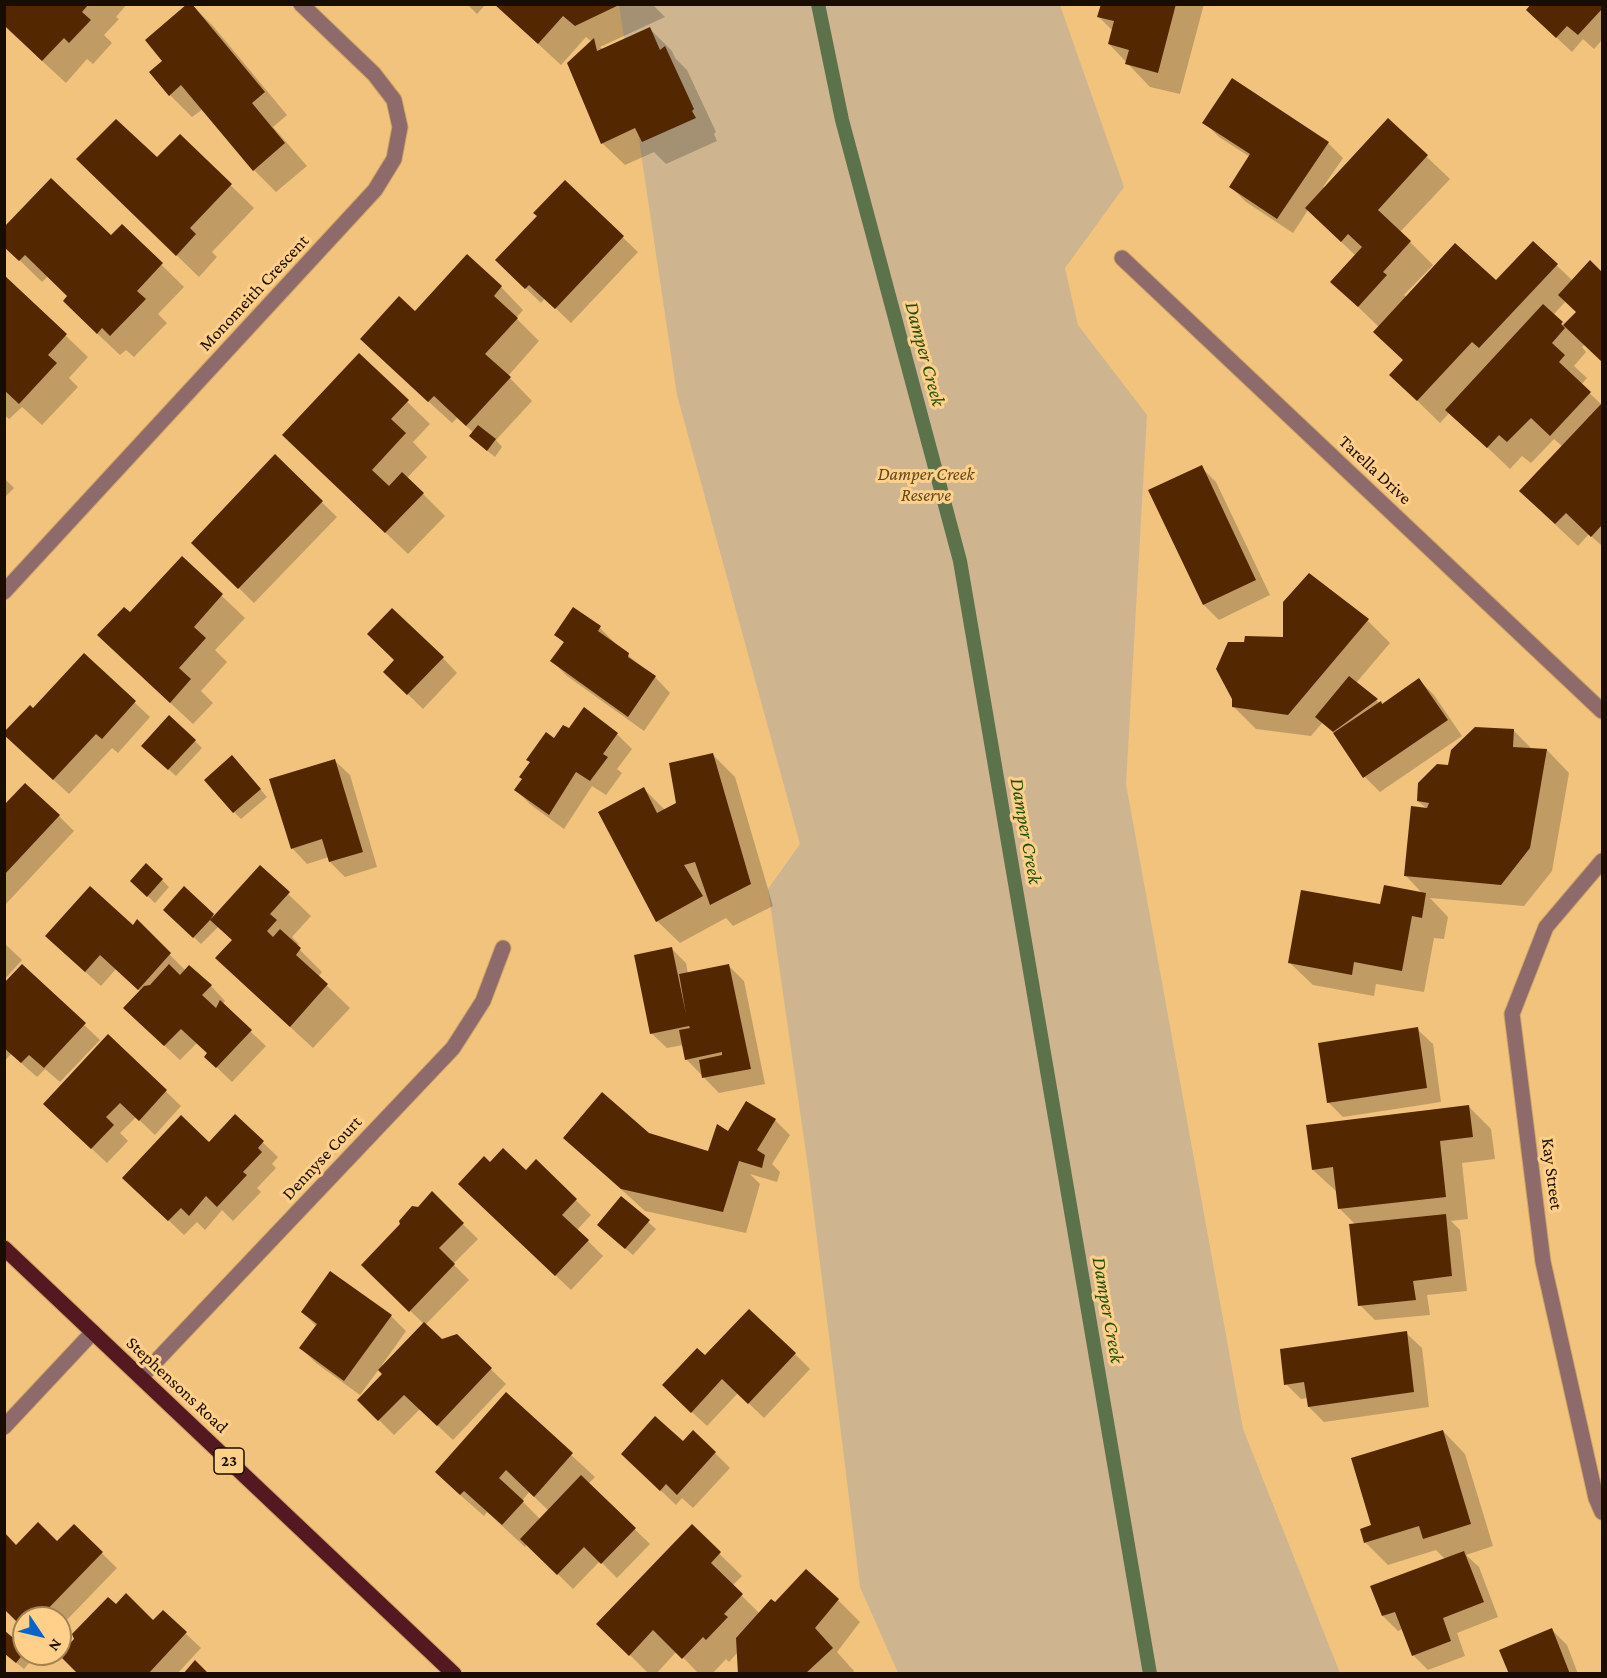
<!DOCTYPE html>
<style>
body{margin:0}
#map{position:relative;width:1607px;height:1678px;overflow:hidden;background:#f1c37d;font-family:"Crimson Pro",serif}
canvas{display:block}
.frame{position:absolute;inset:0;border:6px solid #1a0d00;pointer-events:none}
.north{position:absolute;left:12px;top:1606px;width:60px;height:60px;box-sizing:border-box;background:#fed08a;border:2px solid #a38253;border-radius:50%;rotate:125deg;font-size:16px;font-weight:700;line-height:24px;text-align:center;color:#1a0d00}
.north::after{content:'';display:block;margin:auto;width:21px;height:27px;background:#0a63cc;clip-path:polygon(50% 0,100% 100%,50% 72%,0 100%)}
</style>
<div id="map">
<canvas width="1607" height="1678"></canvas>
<div class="frame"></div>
<div class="north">N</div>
</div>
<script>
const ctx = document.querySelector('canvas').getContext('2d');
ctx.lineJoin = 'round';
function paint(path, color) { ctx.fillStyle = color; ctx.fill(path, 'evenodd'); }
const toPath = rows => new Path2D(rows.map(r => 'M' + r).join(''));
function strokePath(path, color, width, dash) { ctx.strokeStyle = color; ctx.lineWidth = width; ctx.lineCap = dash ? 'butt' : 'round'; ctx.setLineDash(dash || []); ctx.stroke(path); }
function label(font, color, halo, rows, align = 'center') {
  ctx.font = font + ' "Crimson Pro",serif'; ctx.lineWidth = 6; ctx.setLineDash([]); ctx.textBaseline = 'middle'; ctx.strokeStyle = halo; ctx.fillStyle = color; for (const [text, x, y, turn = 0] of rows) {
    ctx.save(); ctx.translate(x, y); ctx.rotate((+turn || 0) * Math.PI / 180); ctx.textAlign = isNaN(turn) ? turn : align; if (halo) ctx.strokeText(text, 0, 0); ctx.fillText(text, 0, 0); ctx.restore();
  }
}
paint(toPath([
 [619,5,1060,5,1124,187,1065,268,1078,325,1147,415,1126,784,1243,1429,1340,1673,898,1673,860,1587,809,1174,768,889,800,844,677,395]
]), '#ceb590');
paint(toPath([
 [4,4,127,4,116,17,119,19,104,35,112,43,93,64,87,59,66,83,4,26],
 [191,4,213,26,287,115,273,127,307,166,276,192,254,170,203,109,192,117,170,95,164,61],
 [467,4,486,4,477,14],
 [652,4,665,17,600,47,604,50,650,29,672,51,675,58,687,70,716,132,714,134,717,141,666,164,654,152,625,165,602,143,592,42,586,37,561,65,496,5],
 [1102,4,1204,4,1180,94,1150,87,1109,44,1113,31,1099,17],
 [1533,4,1602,4,1602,40,1594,49,1583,39,1572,52,1543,25],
 [1388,120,1450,179,1400,232,1433,265,1404,295,1407,298,1496,282,1533,243,1573,281,1590,262,1602,274,1602,360,1585,344,1582,347,1586,352,1574,366,1587,378,1581,385,1602,405,1602,546,1589,534,1578,546,1543,513,1563,447,1554,439,1531,463,1522,456,1510,469,1450,412,1440,423,1391,375,1404,361,1379,327,1355,304,1356,256,1308,210,1293,233,1246,202,1231,187,1250,157,1219,137,1204,122,1328,143,1343,158,1323,187,1325,188],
 [1566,301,1577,312,1564,326,1553,315],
 [180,136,254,208,212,252,217,257,199,277,101,182,157,159],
 [565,182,638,252,571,323,545,298,541,303,512,275,539,216],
 [122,226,184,287,158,314,167,323,134,357,126,350,120,355,87,324,69,297,48,276,42,282,4,245,111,238],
 [4,277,88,357,69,378,78,387,42,425,22,407,9,419,4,415],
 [501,287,523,310,516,318,539,341,508,376,532,401,496,440,502,447,495,457,478,443,474,433,457,418,452,423,385,362,415,313],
 [359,355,430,424,413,442,427,457,407,478,445,516,408,554,306,457],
 [275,457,337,517,254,603,193,543],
 [1201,467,1216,482,1270,595,1219,620,1204,605],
 [4,478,14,488,4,498],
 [182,558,245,618,215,650,227,662,201,691,213,703,193,724,121,657,130,614],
 [1309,575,1368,621,1390,643,1356,683,1383,706,1419,680,1434,695,1462,736,1380,792,1365,777,1336,734,1323,722,1311,736,1256,729,1234,707,1285,638],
 [600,628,615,643,614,644,655,677,670,693,644,731,567,676,552,661,564,643,556,634],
 [84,655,150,717,118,753,112,748,69,794,20,749,33,710],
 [443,658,457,673,423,709,385,672],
 [570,730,617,734,632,749,617,769,622,773,606,795,592,786,564,829,531,805,516,790,554,740],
 [1513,730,1532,749,1547,750,1569,773,1552,871,1524,906,1430,898,1448,917,1444,939,1434,938,1424,992,1376,984,1374,996,1313,985,1290,963,1381,906,1423,894,1406,876,1427,809,1418,801,1450,767],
 [195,741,202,748,176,776,150,753],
 [713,755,735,777,773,906,733,926,726,918,680,943,657,921,644,789,665,810,678,804],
 [334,760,350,775,377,867,345,877,330,862,329,857,307,864,292,848],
 [239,764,267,797,241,819,234,812],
 [4,807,59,816,74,831,4,906],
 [260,867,311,916,292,937,299,944,296,946,322,972,318,977,350,1008,313,1048,240,981,233,941,219,926,201,944,165,910,184,888,215,917],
 [162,880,169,887,155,903,139,888],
 [137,922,186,971,211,986,225,1001,222,1005,266,1046,232,1082,206,1057,209,1054,197,1043,180,1060,140,1023,141,992,116,969,101,986,62,951,133,927],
 [4,943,22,960,4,980],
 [671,948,686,963,688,974,729,966,744,981,765,1084,719,1093,686,1059,683,1045,667,1048,651,1033],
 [22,966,100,1040,60,1082,45,1069,37,1077,11,1054,4,1062,4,981,6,983],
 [1417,1029,1433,1044,1441,1102,1343,1117,1328,1102],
 [108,1036,181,1106,155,1135,136,1117,120,1133,128,1141,107,1163,60,1119],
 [1469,1107,1491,1129,1495,1159,1462,1163,1468,1219,1451,1221,1460,1230,1467,1291,1427,1295,1430,1315,1375,1320,1360,1305,1356,1225,1339,1208,1337,1192,1313,1170],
 [235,1116,278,1157,272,1164,276,1168,257,1188,261,1192,233,1221,222,1210,205,1230,197,1222,184,1235,140,1193,209,1144],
 [775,1120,790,1135,772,1164,780,1172,777,1182,750,1174,760,1184,746,1233,645,1211,565,1138,649,1134,709,1153,728,1133],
 [536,1161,591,1215,577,1230,603,1256,571,1290,475,1199,490,1164,526,1172],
 [432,1194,478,1239,453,1264,469,1280,425,1325,442,1341,457,1336,506,1384,453,1440,420,1409,394,1435,359,1400,384,1374,379,1369,360,1395,316,1363,301,1348,317,1327,302,1312,331,1273,391,1316,406,1331,382,1365,383,1366,424,1324,378,1280,418,1208],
 [621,1198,656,1229,633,1255,606,1232],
 [1406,1333,1422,1348,1429,1407,1324,1422,1309,1407,1308,1398,1301,1399,1286,1384],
 [795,1354,810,1369,764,1418,738,1393,707,1426,679,1400,705,1357],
 [506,1395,595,1477,588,1484,650,1544,617,1578,600,1561,573,1589,527,1544,525,1547,487,1512,484,1516,459,1494],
 [529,1492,549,1511,541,1520,522,1501],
 [1443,1431,1465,1454,1493,1546,1466,1555,1479,1567,1498,1617,1457,1633,1465,1656,1428,1670,1413,1655,1403,1629,1398,1631,1383,1616,1445,1559,1436,1550,1388,1565,1365,1542,1373,1526],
 [683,1444,715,1453,730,1468,693,1508,682,1498,676,1505,638,1469],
 [74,1526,117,1568,60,1627,60,1618,24,1618,24,1627,4,1609,4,1535,16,1547,57,1543],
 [692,1527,742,1576,732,1586,760,1614,775,1605,838,1600,860,1622,837,1652,854,1671,852,1674,739,1674,738,1652,729,1662,726,1659,712,1674,699,1674,677,1651,656,1674,649,1674,598,1623],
 [116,1606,153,1622,163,1612,201,1648,177,1674,79,1674],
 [1552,1630,1567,1645,1578,1674,1510,1674],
 [4,1633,24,1649,24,1654,29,1654,33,1658,24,1669,4,1653]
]), '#0003');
strokePath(toPath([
 [818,4,842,120,960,561,1150,1674]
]), '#5c724b', 14);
paint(toPath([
 [5,4,89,4,82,12,91,20,69,43,64,38,42,61,5,26],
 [187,4,192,4,265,92,252,103,285,143,253,171,181,85,169,96,149,72,162,61,145,40],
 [494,4,621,4,575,26,563,16,538,44],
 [1101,4,1176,4,1158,73,1125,64,1129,50,1108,44,1114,21,1097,17],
 [1531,4,1602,4,1602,9,1578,35,1567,26,1556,38,1526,10],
 [650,27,660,50,665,46,694,109,692,111,696,118,642,142,635,128,601,144,567,63,594,38,597,51],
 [1232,78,1329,142,1277,219,1229,187,1250,154,1202,123],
 [1388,118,1428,155,1378,210,1411,241,1383,272,1387,275,1358,307,1330,282,1362,247,1348,234,1341,242,1305,208],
 [116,119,157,157,180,134,232,184,190,228,196,234,176,256,76,159],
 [51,178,111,235,122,224,163,263,137,291,146,299,110,336,102,328,97,334,63,301,67,296,25,255,19,261,4,247,4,227],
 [565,180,624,236,555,309,529,285,525,289,495,260,537,216,533,213],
 [1533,241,1558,264,1479,348,1472,342,1417,401,1389,375,1403,360,1373,332,1455,243,1496,280],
 [467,254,502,286,494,296,518,318,485,354,511,377,466,426,434,396,428,402,360,339,399,296,415,311],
 [1590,260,1602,272,1602,362,1563,325,1576,312,1558,295],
 [4,275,67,334,48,355,57,363,19,404,4,390],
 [1543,304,1563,322,1561,324,1565,328,1552,343,1565,355,1559,362,1591,392,1550,436,1531,418,1507,442,1499,435,1487,448,1445,410],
 [359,353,409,400,391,419,406,433,372,470,389,486,402,472,424,493,385,533,282,435],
 [1602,403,1602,525,1591,537,1566,513,1555,524,1519,491],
 [478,425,496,439,487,451,469,436],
 [275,454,323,501,238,589,191,543],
 [1202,465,1256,580,1203,605,1148,490],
 [182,556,223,594,194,627,206,638,179,668,191,679,170,703,97,635,124,607,130,612],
 [1309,573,1369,619,1288,715,1232,707,1232,699,1216,669,1228,642,1244,642,1245,636,1283,637,1283,602],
 [573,607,601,626,598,631,629,653,628,657,656,676,628,717,550,661,564,642,554,635],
 [392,608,444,657,407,695,383,672,394,660,367,634],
 [84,653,136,701,102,739,96,734,53,780,4,735,4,732,30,705,33,708],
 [1349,676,1378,699,1333,732,1315,717],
 [1419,678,1448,720,1363,778,1333,733,1381,701,1382,704],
 [584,707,618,733,603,754,608,757,590,781,576,772,549,815,514,790,522,779,519,777,530,762,526,760,546,732,554,738,563,725,569,728],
 [169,715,196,740,168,770,141,746],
 [1475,727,1514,729,1513,747,1547,749,1530,848,1501,885,1404,876,1411,806,1427,808,1429,803,1417,801,1418,783,1437,764,1448,765,1451,750],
 [713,753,751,884,710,905,695,862,684,865,703,896,656,922,598,812,644,787,657,813,676,803,669,763],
 [232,755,261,789,233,813,204,780],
 [335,759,363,852,329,862,322,839,291,849,269,779],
 [25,783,60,815,4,875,4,805],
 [146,863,163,879,147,897,130,881],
 [260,865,290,892,270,914,277,920,267,931,273,937,280,929,301,948,296,955,328,984,290,1027,215,958,232,940,210,920],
 [1384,885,1426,893,1422,918,1412,916,1402,971,1354,962,1352,975,1288,963,1301,890,1380,904],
 [90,886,133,925,137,919,171,953,138,990,100,955,85,972,45,936],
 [184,886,214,914,210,920,193,938,163,910],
 [672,947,686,1014,679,974,729,964,751,1069,702,1078,699,1060,722,1055,722,1052,685,1060,679,1030,690,1028,689,1026,650,1034,634,955],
 [22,964,86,1023,44,1068,29,1055,21,1063,4,1048,4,983],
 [169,964,180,975,189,965,212,985,202,995,216,1008,220,1000,252,1030,216,1068,204,1057,207,1053,181,1029,164,1046,123,1008,144,986,150,985],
 [1418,1027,1427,1088,1327,1103,1318,1043],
 [108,1034,167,1090,139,1121,120,1103,106,1117,114,1125,91,1149,43,1104],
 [602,1092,649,1133,708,1151,717,1124,728,1131,746,1101,776,1119,757,1150,765,1155,762,1168,739,1161,723,1212,621,1189,563,1138],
 [1469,1105,1473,1137,1440,1141,1446,1197,1338,1209,1333,1167,1312,1170,1306,1125],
 [235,1114,264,1141,258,1148,262,1152,243,1172,247,1175,217,1207,206,1196,189,1216,181,1208,168,1221,122,1178,181,1115,209,1142],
 [503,1148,526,1170,536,1159,577,1199,562,1215,589,1240,555,1276,458,1184,484,1156,490,1162],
 [432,1191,464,1223,439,1248,455,1264,409,1312,361,1265,400,1224,399,1221,412,1206,418,1207],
 [621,1196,650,1220,625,1249,597,1225],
 [1446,1214,1452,1276,1413,1281,1416,1300,1358,1306,1349,1224],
 [330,1271,392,1315,344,1381,299,1348,317,1324,301,1312],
 [749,1309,796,1353,748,1404,722,1379,691,1413,662,1385,697,1348,705,1355],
 [424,1322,442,1339,457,1334,492,1368,437,1426,404,1395,378,1421,357,1400,382,1374,378,1370],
 [1407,1331,1414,1392,1308,1407,1304,1382,1284,1385,1280,1349],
 [506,1392,573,1453,534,1497,506,1470,499,1478,524,1501,502,1525,464,1491,460,1495,435,1472],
 [655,1416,683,1441,693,1430,716,1452,677,1495,666,1484,660,1491,621,1454],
 [1443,1430,1471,1524,1423,1539,1419,1526,1364,1543,1360,1529,1371,1525,1351,1458],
 [581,1475,636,1528,601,1564,584,1547,557,1575,520,1539],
 [38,1522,57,1541,74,1524,103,1552,39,1618,24,1618,24,1629,5,1610,5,1533,16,1545],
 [692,1524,721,1552,711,1563,743,1594,724,1614,728,1617,706,1640,703,1637,682,1659,653,1630,629,1656,596,1624],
 [1464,1551,1484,1602,1443,1618,1451,1641,1412,1656,1395,1612,1382,1616,1370,1586],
 [806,1569,839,1599,815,1628,833,1648,805,1674,738,1674,736,1638,771,1599,775,1602],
 [126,1593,153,1620,163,1610,187,1632,148,1674,78,1674,58,1654,60,1654,74,1639,72,1634,108,1597,116,1604],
 [1552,1628,1570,1674,1509,1674,1499,1650],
 [5,1631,24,1647,24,1653,16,1663,5,1654],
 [195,1660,209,1674,183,1674]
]), '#532800');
const minor = toPath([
 [1122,258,1602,711],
 [4,592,375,190,394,159,400,127,394,100,374,74,301,4],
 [1602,861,1546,927,1512,1014,1543,1262,1596,1498,1602,1512],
 [141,1377,453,1048,483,1001,503,948],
 [4,1427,93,1332]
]);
const major = toPath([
 [4,1248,454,1674]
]);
strokePath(minor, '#caa266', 17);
strokePath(major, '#caa266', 17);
strokePath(minor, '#8e6a6b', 15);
strokePath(major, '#541920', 15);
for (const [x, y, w] of [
 [229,1461,30]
]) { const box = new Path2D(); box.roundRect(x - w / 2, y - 13, w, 26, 4.5); ctx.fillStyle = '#fed08a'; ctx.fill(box); strokePath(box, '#1a0d00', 1.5); }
label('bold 16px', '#1a0d00', null, [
 ["23",229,1461]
]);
label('18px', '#1a0d00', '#fed08a', [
 ["Monomeith Crescent",254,293,-47],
 ["Tarella Drive",1375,470,43],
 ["Dennyse Court",322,1158,-47],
 ["Kay Street",1552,1174,83],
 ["Stephensons Road",177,1385,43]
]);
label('italic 18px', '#60471c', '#fed08a', [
 ["Damper Creek",926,474],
 ["Reserve",926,495]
]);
label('italic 20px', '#215004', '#fed08a', [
 ["Damper Creek",925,354,75],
 ["Damper Creek",1026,831,80],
 ["Damper Creek",1108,1310,80]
]);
</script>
